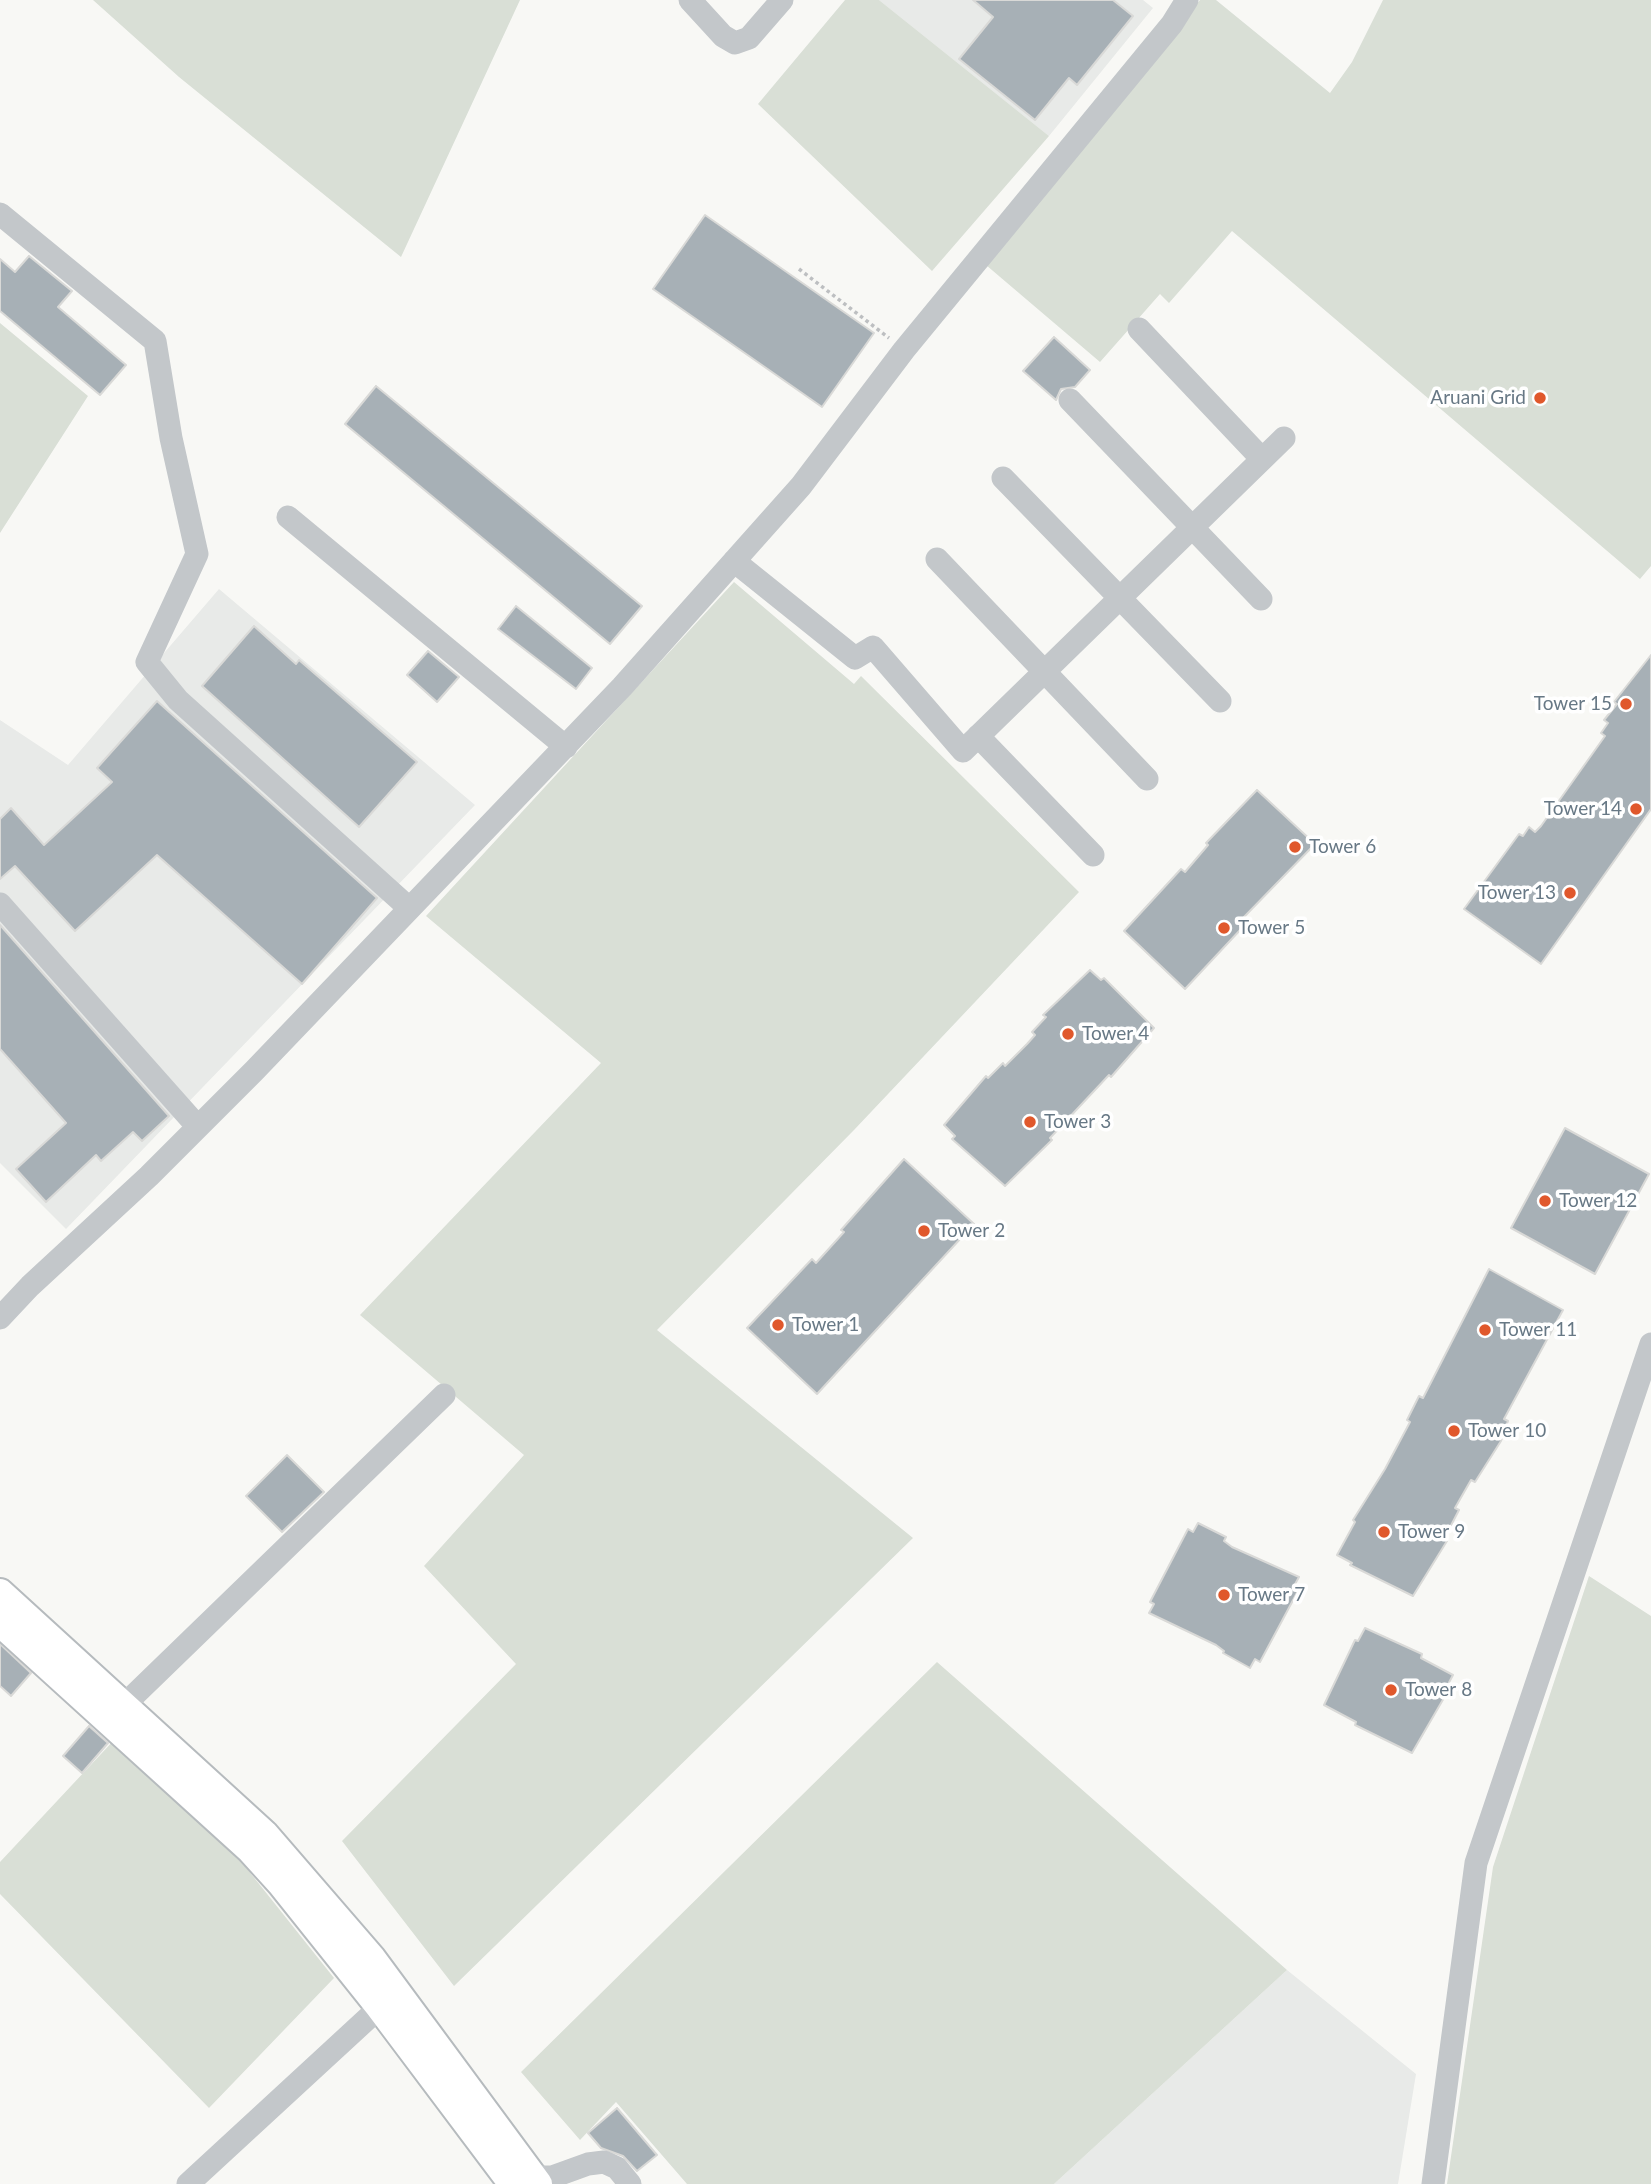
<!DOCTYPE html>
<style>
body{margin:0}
canvas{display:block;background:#f8f8f5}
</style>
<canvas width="1651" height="2184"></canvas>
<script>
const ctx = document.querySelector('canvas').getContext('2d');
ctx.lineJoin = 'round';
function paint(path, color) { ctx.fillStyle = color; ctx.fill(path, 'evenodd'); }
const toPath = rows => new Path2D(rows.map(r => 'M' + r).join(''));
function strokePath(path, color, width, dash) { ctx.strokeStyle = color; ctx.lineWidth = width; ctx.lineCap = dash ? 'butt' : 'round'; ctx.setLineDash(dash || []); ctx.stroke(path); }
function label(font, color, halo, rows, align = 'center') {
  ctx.font = font + ' Lato,sans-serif'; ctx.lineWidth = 7; ctx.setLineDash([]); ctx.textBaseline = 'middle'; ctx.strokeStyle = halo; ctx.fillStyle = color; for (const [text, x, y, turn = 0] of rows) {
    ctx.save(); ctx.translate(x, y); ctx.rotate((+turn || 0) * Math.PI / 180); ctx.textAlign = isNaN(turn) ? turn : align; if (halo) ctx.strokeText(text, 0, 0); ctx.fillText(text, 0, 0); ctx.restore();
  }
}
paint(toPath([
 [879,0,1143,0,1153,8,1049,136],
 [219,589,475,805,66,1229,0,1163,0,720,68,765],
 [1287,1970,1416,2074,1398,2184,1054,2184]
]), '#e8eae8');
paint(toPath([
 [93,0,520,0,401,257,179,77],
 [845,0,879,0,1049,136,932,271,758,104],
 [1200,0,1216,0,1330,93,1352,62,1383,0,1651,0,1651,566,1640,579,1232,231,1169,303,1160,294,1100,362,986,265],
 [0,323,88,396,0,533],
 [734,582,854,684,861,676,1079,892,854,1130,657,1330,913,1538,454,1986,342,1841,516,1664,424,1566,524,1455,360,1315,601,1063,426,916],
 [1589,1576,1651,1616,1651,2184,1447,2184,1493,1867],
 [937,1662,1287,1970,1054,2184,687,2184,616,2102,580,2140,521,2072],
 [115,1739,240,1860,334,1978,209,2108,0,1894,0,1862]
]), '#d9dfd6');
const building = toPath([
 [973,0,1113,0,1133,16,1077,85,1069,78,1035,120,959,59,993,17,973,0],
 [705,215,874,333,822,407,653,289,705,215],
 [29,256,72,291,58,307,126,365,100,395,0,311,0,259,15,272,29,256],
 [1054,337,1090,370,1075,387,1061,389,1056,400,1023,371,1054,337],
 [376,386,642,606,610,644,345,424,376,386],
 [516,606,592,668,576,689,498,629,516,606],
 [254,626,296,664,299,660,417,762,359,827,202,686,254,626],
 [428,651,459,677,437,702,407,675,428,651],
 [1651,655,1651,809,1541,964,1464,909,1519,834,1523,836,1529,827,1535,832,1541,826,1605,736,1601,733,1608,723,1604,720,1617,704,1614,702,1651,655],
 [157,701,377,898,302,984,157,855,75,931,15,866,0,879,0,819,11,808,44,845,112,782,97,768,157,701],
 [1257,790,1315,844,1244,917,1240,926,1242,928,1185,989,1124,931,1181,869,1185,872,1208,845,1206,843,1257,790],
 [0,925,169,1116,142,1141,133,1132,101,1161,96,1155,46,1202,16,1169,66,1123,0,1049,0,925],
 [1090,970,1101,980,1104,978,1154,1028,1111,1077,1109,1075,1050,1138,1052,1140,1005,1186,952,1139,955,1136,944,1125,986,1076,988,1078,1003,1063,1005,1066,1027,1044,1035,1035,1032,1032,1046,1017,1043,1015,1090,970],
 [1565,1128,1649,1174,1595,1274,1511,1228,1565,1128],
 [904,1159,974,1224,817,1394,747,1328,812,1259,816,1263,844,1232,841,1230,904,1159],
 [1489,1269,1563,1310,1504,1419,1508,1421,1501,1441,1475,1482,1471,1480,1455,1508,1459,1510,1444,1539,1447,1541,1413,1596,1350,1565,1352,1563,1337,1555,1355,1522,1353,1520,1385,1469,1410,1422,1407,1420,1419,1396,1423,1398,1489,1269],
 [287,1455,324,1492,282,1532,246,1496,287,1455],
 [1198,1523,1226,1537,1224,1541,1232,1547,1299,1577,1294,1586,1299,1589,1260,1662,1255,1659,1250,1668,1223,1653,1224,1651,1216,1645,1149,1613,1154,1604,1150,1602,1188,1529,1193,1532,1198,1523],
 [1365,1628,1422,1654,1421,1658,1453,1675,1445,1690,1448,1691,1412,1753,1355,1725,1356,1722,1324,1705,1355,1640,1358,1641,1365,1628],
 [0,1644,31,1673,11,1696,0,1686,0,1644],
 [89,1726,108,1743,82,1773,63,1756,89,1726],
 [617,2108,657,2155,637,2171,623,2156,601,2148,588,2133,617,2108]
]);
paint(building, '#a7b0b6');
strokePath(building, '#d9d9d7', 2);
const major = toPath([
 [0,1593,264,1834,372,1959,538,2184],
 [0,1622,251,1850,281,1883,380,2007,513,2184]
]);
strokePath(major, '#b6bbbe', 32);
strokePath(toPath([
 [799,269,889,338]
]), '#bdbfc1', 3.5, [3.5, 3.5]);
strokePath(toPath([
 [690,0,723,36,735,43,749,38,782,0],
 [0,214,155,341,171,438,197,554,147,662,178,700,409,908],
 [1139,329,1262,459],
 [1070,400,1261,599],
 [1003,478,1220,701],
 [288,517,566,747],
 [937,559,1147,779],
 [734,561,855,658,873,647,963,751,1284,438],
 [978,736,1093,855],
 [0,904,198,1127],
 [0,1318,30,1286,149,1176,254,1071,622,687,801,486,904,350,1172,24,1187,0],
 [123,1706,444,1395],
 [532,2177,552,2177,588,2164,604,2162,617,2168,630,2184],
 [188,2184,380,2007],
 [1433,2184,1476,1863,1651,1344]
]), '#c3c7ca', 23);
strokePath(major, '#fff', 28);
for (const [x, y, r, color] of [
 [1540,398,7,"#e0582c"],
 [1626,704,7,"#e0582c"],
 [1636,809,7,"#e0582c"],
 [1295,847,7,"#e0582c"],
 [1570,893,7,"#e0582c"],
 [1224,928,7,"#e0582c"],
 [1068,1034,7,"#e0582c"],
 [1030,1122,7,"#e0582c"],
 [1545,1201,7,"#e0582c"],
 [924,1231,7,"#e0582c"],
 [778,1325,7,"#e0582c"],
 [1485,1330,7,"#e0582c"],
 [1454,1431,7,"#e0582c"],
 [1384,1532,7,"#e0582c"],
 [1224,1595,7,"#e0582c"],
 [1391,1690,7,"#e0582c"]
]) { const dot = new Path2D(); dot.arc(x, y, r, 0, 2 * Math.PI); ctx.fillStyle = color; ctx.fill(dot); strokePath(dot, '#fff', 2.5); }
label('19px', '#677885', '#fff', [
 ["Aruani Grid",1526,398,"right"],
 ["Tower 15",1612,704,"right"],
 ["Tower 14",1622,809,"right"],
 ["Tower 6",1309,847],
 ["Tower 13",1556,893,"right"],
 ["Tower 5",1238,928],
 ["Tower 4",1082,1034],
 ["Tower 3",1044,1122],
 ["Tower 12",1559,1201],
 ["Tower 2",938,1231],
 ["Tower 1",792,1325],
 ["Tower 11",1499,1330],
 ["Tower 10",1468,1431],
 ["Tower 9",1398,1532],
 ["Tower 7",1238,1595],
 ["Tower 8",1405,1690]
], 'left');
</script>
